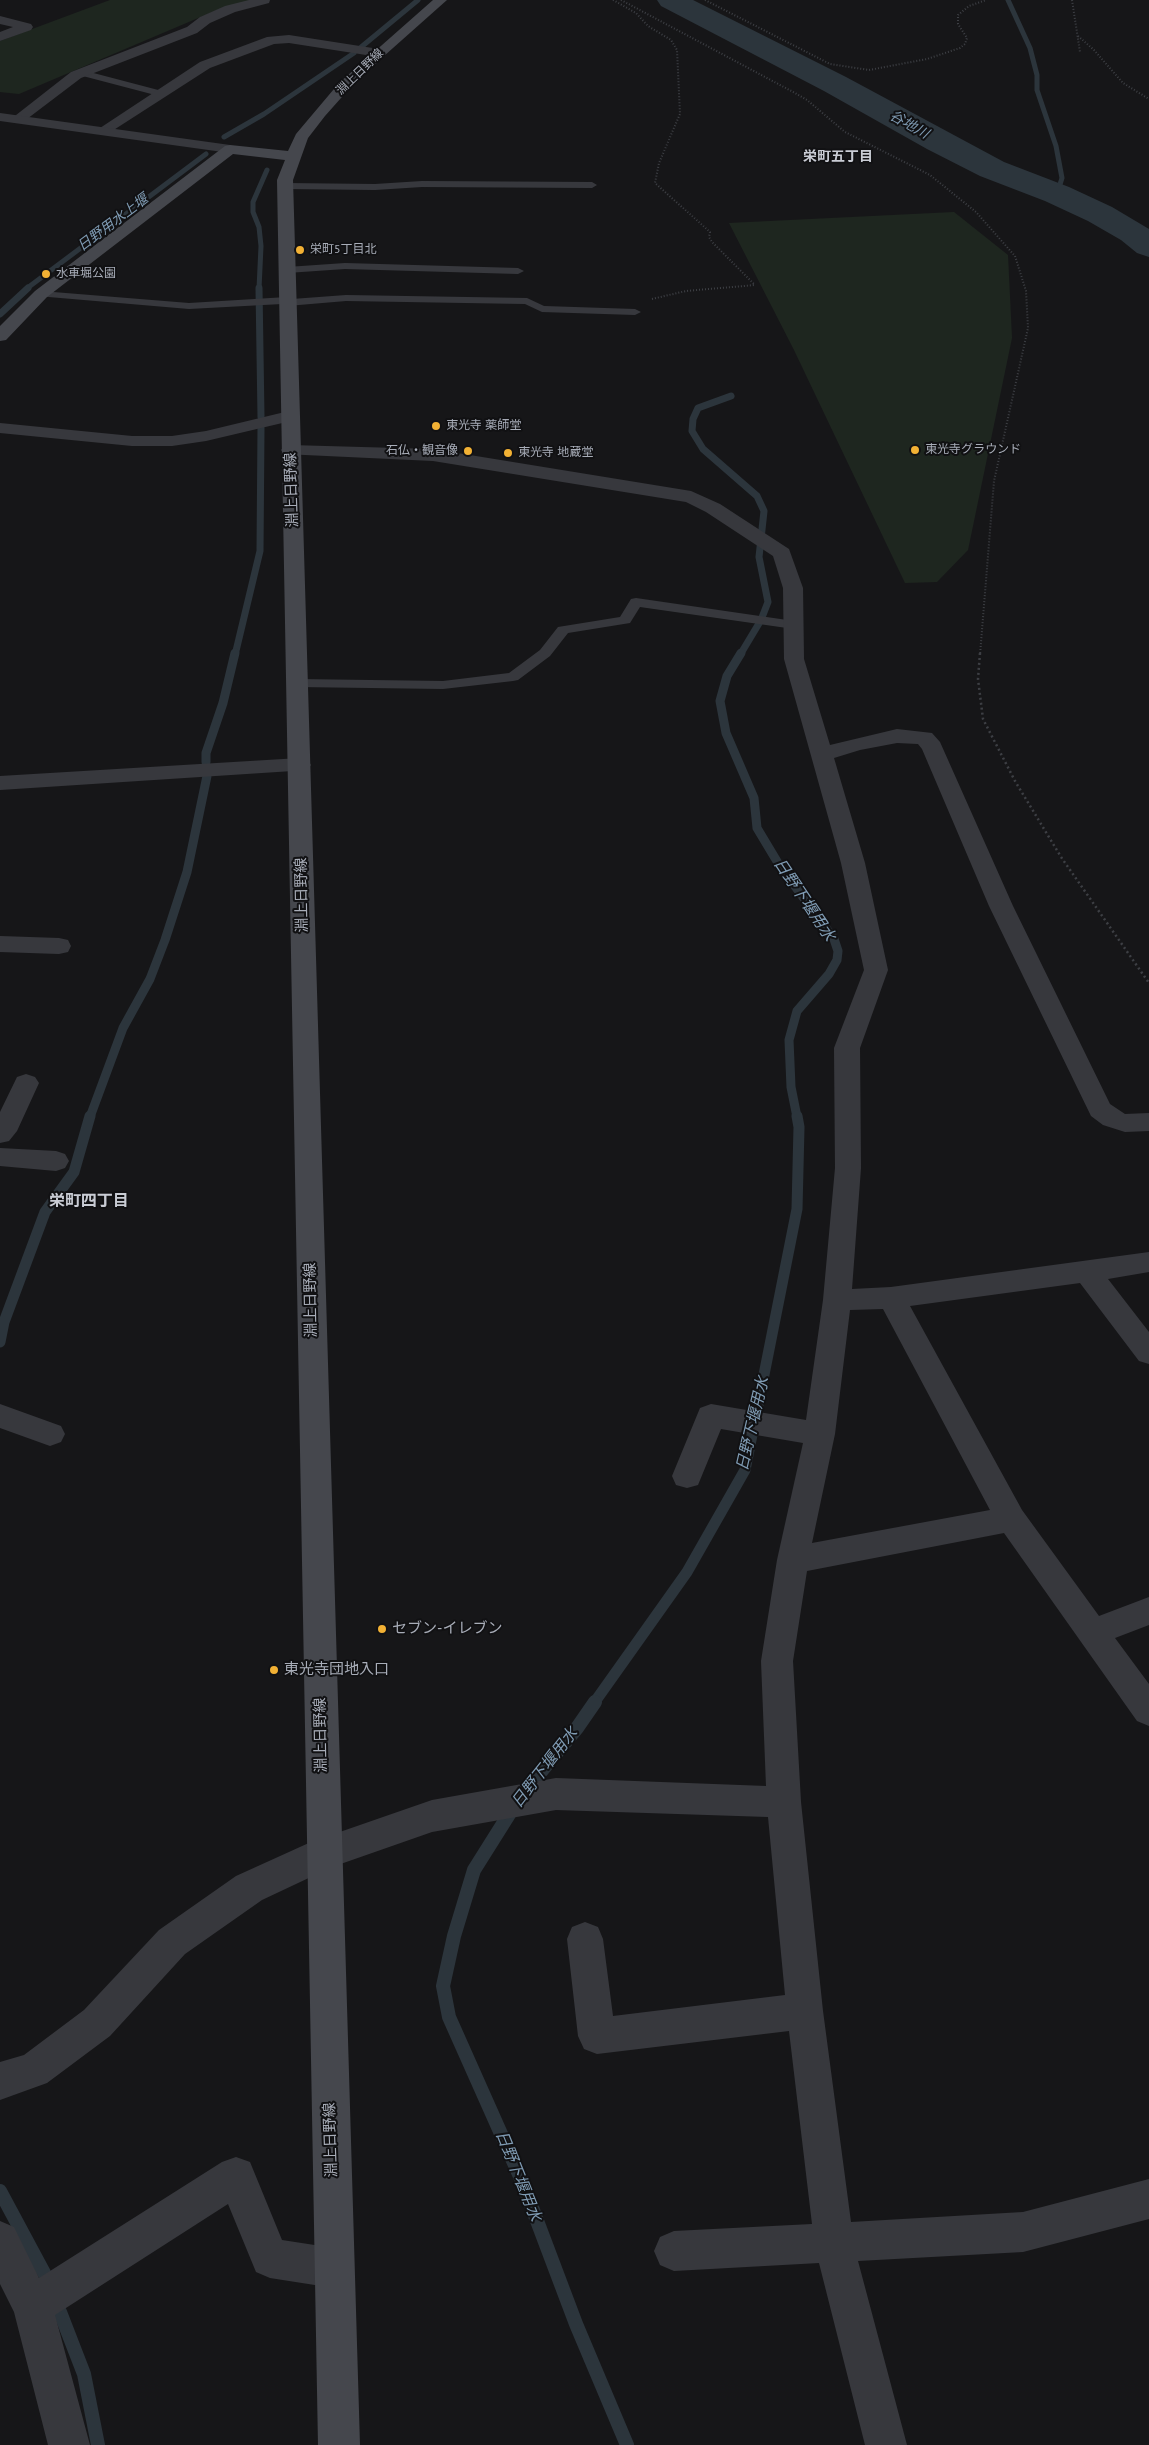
<!DOCTYPE html>
<meta charset="utf-8">
<style>
body{margin:0}
canvas{display:block;background:#161618}
</style>
<canvas width="1149" height="2445"></canvas>
<script>
const ctx = document.querySelector('canvas').getContext('2d');
ctx.lineJoin = 'round';
function paint(path, color) { ctx.fillStyle = color; ctx.fill(path, 'evenodd'); }
const toPath = rows => new Path2D(rows.map(r => 'M' + r).join(''));
function strokePath(path, color, width, dash) { ctx.strokeStyle = color; ctx.lineWidth = width; ctx.lineCap = dash ? 'butt' : 'round'; ctx.setLineDash(dash || []); ctx.stroke(path); }
function label(font, color, halo, rows, align = 'center') {
  ctx.font = font + ' "PT Sans","Noto Sans JP",sans-serif'; ctx.lineWidth = 4; ctx.setLineDash([]); ctx.textBaseline = 'middle'; ctx.strokeStyle = halo; ctx.fillStyle = color; for (const [text, x, y, turn = 0] of rows) {
    ctx.save(); ctx.translate(x, y); ctx.rotate((+turn || 0) * Math.PI / 180); ctx.textAlign = isNaN(turn) ? turn : align; if (halo) ctx.strokeText(text, 0, 0); ctx.fillText(text, 0, 0); ctx.restore();
  }
}
paint(toPath([
 [110,0,255,0,217,10,19,94,0,92,0,41],
 [954,212,1008,255,1012,338,968,550,937,582,905,583,794,350,729,223]
]), '#1e261f');
strokePath(toPath([
 [1008,0,1030,48,1037,75,1037,90,1056,146,1062,178,1057,194],
 [360,48,418,0],
 [224,137,264,114,354,53],
 [26,289,206,154],
 [259,289,261,246,259,227,253,212,253,202,267,170]
]), '#2c353c', 5);
strokePath(toPath([
 [259,288,261,417],
 [0,314,28,288],
 [731,396,698,408,693,419,692,431,703,449,757,496,764,511,759,557,768,602,761,620,740,655],
 [235,655,260,551,261,428]
]), '#2c353c', 7);
strokePath(toPath([
 [741,653,727,676,720,701,726,733,754,798,757,828,778,863,834,939,838,951,837,960,829,974,797,1011,789,1040,791,1087,797,1117],
 [206,762,206,753,223,703,235,653],
 [90,1117,123,1028,150,979,165,940,187,872,207,776]
]), '#2c353c', 9);
strokePath(toPath([
 [0,1342,4,1322,45,1212,74,1172,90,1116],
 [594,1703,687,1572,745,1470,797,1209,799,1127,797,1116]
]), '#2c353c', 11);
strokePath(toPath([
 [524,1792,577,1728,595,1702],
 [513,1808,474,1870,454,1936,443,1986,449,2017,522,2181,576,2324,627,2445],
 [0,2191,44,2273],
 [60,2312,84,2374,98,2445]
]), '#2c353c', 14);
paint(toPath([
 [657,0,693,0,846,77,1004,162,1069,187,1112,207,1149,229,1149,257,1137,253,1121,240,1088,221,1045,201,980,176,927,149,824,91,661,6,657,0]
]), '#2c353c');
strokePath(toPath([
 [613,0,636,13,648,26,671,40,677,50,680,114,659,163,655,183,710,232,709,237,712,242,755,285],
 [621,0,795,93,807,100,845,132,930,175,976,212,1015,256,1026,291,1028,328,994,481,980,655],
 [705,0,830,64,869,70,927,59,960,48,965,44,967,38,958,24,958,15,969,6,986,0],
 [1072,0,1080,52],
 [1078,36,1094,50,1123,83,1149,99],
 [652,299,686,291,755,285]
]), '#3d3f44', 2, [1, 2]);
strokePath(toPath([
 [980,653,978,679,983,719,1015,781,1061,857,1149,983]
]), '#3d3f44', 2.5, [2, 3]);
paint(toPath([
 [82,70,162,91,164,93,159,96,79,75,79,71,82,70],
 [422,181,592,182,597,185,592,188,422,187,375,190,285,189,280,186,285,183,375,184,422,181],
 [345,263,518,268,524,271,518,274,345,269,287,273,281,270,287,267,345,263],
 [41,291,189,303,287,297,292,299,346,295,527,298,544,306,635,309,641,312,635,315,542,312,525,304,346,301,287,306,282,304,189,309,37,296,35,294,41,291],
 [636,598,794,621,801,625,794,629,640,607,630,623,568,633,550,656,518,680,513,681,443,689,298,687,291,683,298,679,443,681,509,673,540,650,558,627,620,617,631,599,636,598]
]), '#37383d');
paint(toPath([
 [249,0,270,0,269,3,235,12,210,23,197,33,81,78,23,122,18,123,11,119,71,72,187,27,200,17,225,6,249,0],
 [0,16,31,24,33,27,31,30,0,41,0,32,13,27,0,24,0,16],
 [289,35,379,49,386,53,379,57,289,43,274,44,210,68,109,133,99,133,97,130,200,62,267,37,289,35],
 [289,411,295,412,298,416,295,420,206,441,172,446,132,446,0,433,0,423,132,436,172,436,206,431,289,411],
 [290,445,433,449,691,491,720,504,789,549,803,588,804,659,830,745,897,729,932,733,940,742,1013,906,1110,1104,1125,1114,1149,1113,1149,1131,1125,1132,1103,1125,1091,1116,989,906,922,749,918,744,897,743,860,750,834,758,865,863,888,970,860,1048,861,1168,852,1289,891,1287,1149,1252,1149,1272,1108,1279,1149,1332,1149,1364,1139,1361,1080,1283,910,1306,1022,1510,1099,1616,1149,1597,1149,1625,1115,1638,1149,1684,1149,1726,1137,1721,1004,1533,807,1571,793,1661,801,1802,823,2011,851,2222,1023,2212,1149,2179,1149,2219,1023,2252,858,2261,907,2445,865,2445,819,2263,674,2271,660,2265,654,2251,660,2237,674,2231,812,2224,789,2031,597,2054,584,2049,578,2036,567,1939,572,1927,585,1922,598,1927,603,1939,613,2016,785,1995,768,1817,556,1810,432,1832,332,1867,262,1900,185,1954,110,2036,47,2083,0,2100,0,2062,24,2055,84,2010,159,1930,236,1876,311,1842,432,1800,556,1778,766,1786,761,1661,777,1560,803,1443,721,1429,698,1485,687,1488,676,1485,672,1476,700,1408,711,1404,806,1420,823,1300,835,1168,834,1048,864,970,841,863,784,659,783,588,773,556,706,512,686,502,433,461,284,454,281,450,284,446,290,445],
 [883,1309,990,1510,812,1543,835,1434,850,1310,883,1309],
 [300,758,308,760,311,765,308,770,0,790,0,776,300,758],
 [0,936,59,938,68,940,71,946,68,952,59,954,0,952,0,936],
 [26,1074,35,1077,39,1083,17,1131,9,1141,0,1143,0,1112,17,1077,26,1074],
 [0,1148,56,1151,65,1154,69,1161,65,1168,56,1171,0,1166,0,1148],
 [0,1404,61,1426,65,1434,61,1442,50,1446,0,1428,0,1404],
 [236,2157,250,2162,282,2240,334,2248,348,2254,354,2268,348,2282,334,2288,270,2278,256,2272,228,2204,55,2315,90,2445,48,2445,14,2312,0,2284,0,2221,14,2227,39,2278,222,2162,236,2157]
]), '#37383d');
paint(toPath([
 [0,113,230,145,237,149,230,153,0,121,0,113]
]), '#37383d');
paint(toPath([
 [433,0,447,0,384,56,349,89,325,116,308,138,293,180,360,2445,318,2445,277,180,285,160,233,154,47,297,6,340,0,341,0,326,35,291,225,146,230,145,288,151,296,134,339,83,433,0]
]), '#45474d');
for (const [x, y, r, color] of [
 [300,250,5,"#f2b134"],
 [46,274,5,"#f2b134"],
 [436,426,5,"#f2b134"],
 [915,450,5,"#f2b134"],
 [468,451,5,"#f2b134"],
 [508,453,5,"#f2b134"],
 [382,1629,5,"#f2b134"],
 [274,1670,5,"#f2b134"]
]) { const dot = new Path2D(); dot.arc(x, y, r, 0, 2 * Math.PI); ctx.fillStyle = color; ctx.fill(dot); strokePath(dot, '#111113', 2); }
label('12px', '#a8adb8', '#111113', [
 ["淵上日野線",360,72,-44]
]);
label('12px', '#a8adb8', '#111113', [
 ["栄町5丁目北",310,250],
 ["水車堀公園",56,274],
 ["東光寺 薬師堂",446,426],
 ["東光寺グラウンド",925,450],
 ["石仏・観音像",458,451,"right"],
 ["東光寺 地蔵堂",518,453]
], 'left');
label('italic 14px', '#7f9bb3', '#111113', [
 ["谷地川",909,125,29],
 ["日野用水上堰",113,223,-37]
]);
label('bold 14px', '#c9ccd4', '#111113', [
 ["栄町五丁目",838,157]
]);
label('15px', '#a8adb8', '#111113', [
 ["淵上日野線",292,490,-92],
 ["淵上日野線",302,895,-91],
 ["淵上日野線",311,1300,-91],
 ["淵上日野線",321,1735,-91],
 ["淵上日野線",331,2140,-92]
]);
label('15px', '#a8adb8', '#111113', [
 ["セブン-イレブン",392,1629],
 ["東光寺団地入口",284,1670]
], 'left');
label('italic 16px', '#7f9bb3', '#111113', [
 ["日野下堰用水",804,900,56],
 ["日野下堰用水",753,1424,-77],
 ["日野下堰用水",545,1768,-52],
 ["日野下堰用水",518,2176,68]
]);
label('bold 16px', '#c9ccd4', '#111113', [
 ["栄町四丁目",89,1201]
]);
</script>
